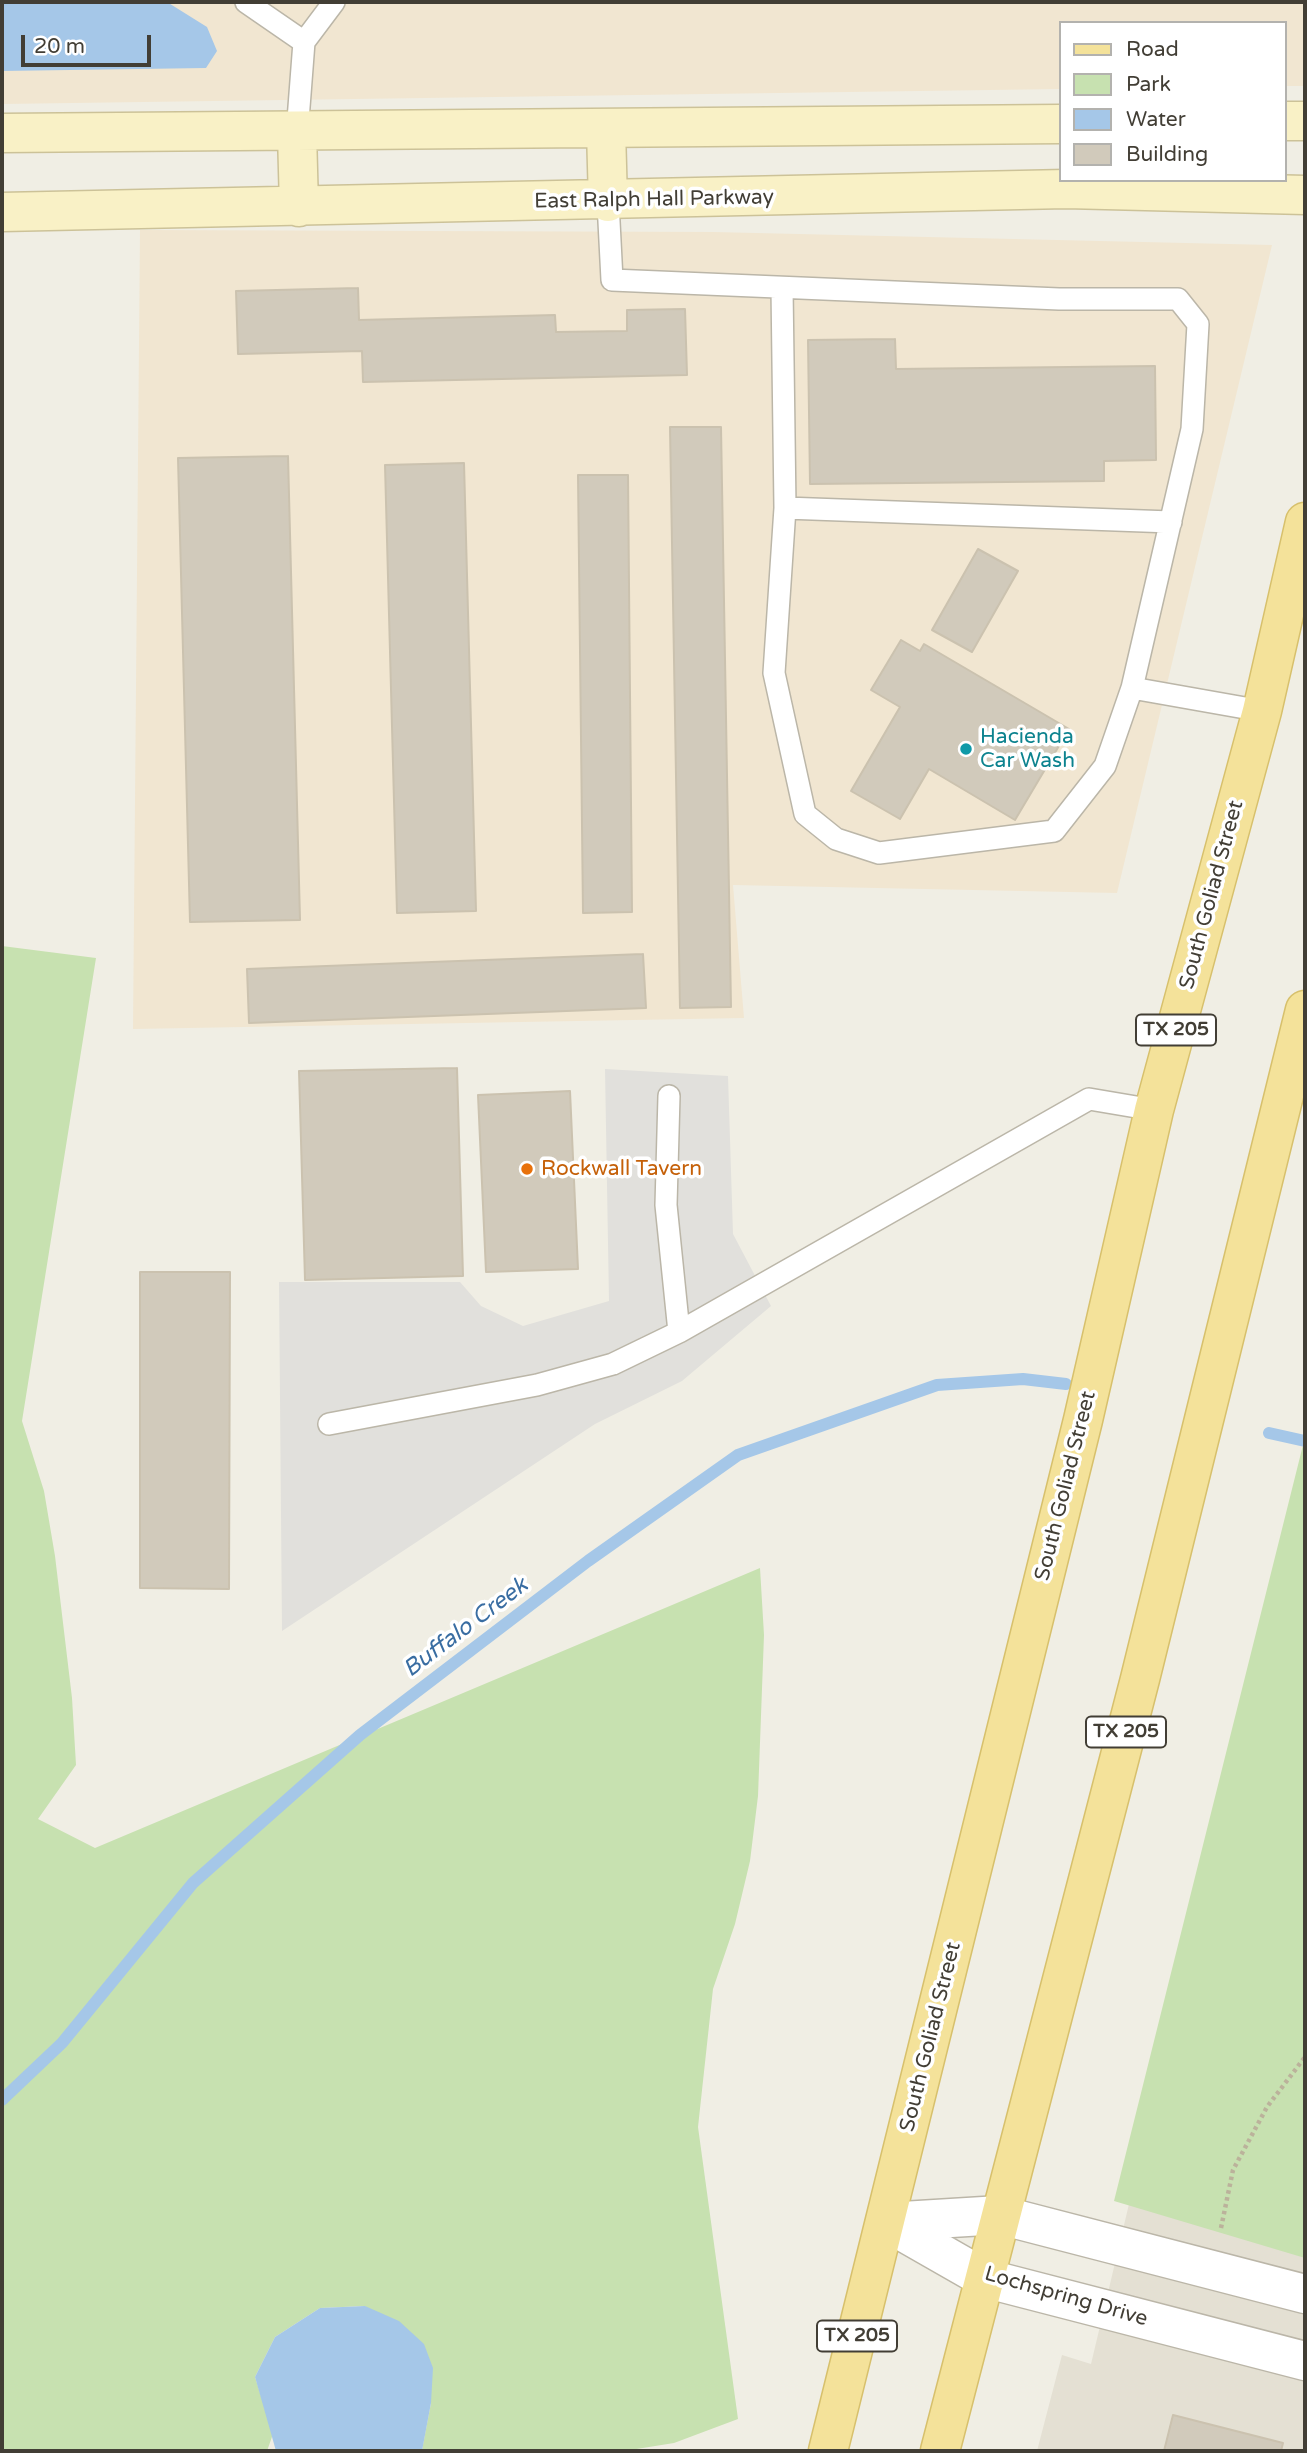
<!DOCTYPE html>
<style>
body{margin:0}
#map{position:relative;width:1307px;height:2453px;overflow:hidden;background:#f0eee4;font-family:"Varela Round",sans-serif}
canvas{display:block}
.frame{position:absolute;inset:0;border:4px solid #423e35;pointer-events:none}
.legend{position:absolute;left:1059px;top:21px;width:228px;height:161px;box-sizing:border-box;background:#fff;border:2px solid #b3b2ae;margin:0;padding:9px 12px;list-style:none;font-size:21px;color:#423e35}
.legend li{display:flex;align-items:center;gap:14px;height:35px}
.legend b{width:35px;border:2px solid #b3b2ae}
.scale{position:absolute;left:21px;top:35px;width:130px;height:32px;box-sizing:border-box;border:4px solid #423e35;border-top:0;padding-left:9px;font-size:21px;line-height:24px;white-space:nowrap;color:#423e35;-webkit-text-stroke:5px #fff;paint-order:stroke}
</style>
<div id="map">
<canvas width="1307" height="2453"></canvas>
<div class="frame"></div>
<ul class="legend">
<li><b style="height:9px;background:#f4e29a"></b>Road</li>
<li><b style="height:19px;background:#c7e1b0"></b>Park</li>
<li><b style="height:19px;background:#a5c7e8"></b>Water</li>
<li><b style="height:19px;background:#d1cabb"></b>Building</li>
</ul>
<div class="scale">20 m</div>
</div>
<script>
const ctx = document.querySelector('canvas').getContext('2d');
ctx.lineJoin = 'round';
function paint(path, color) { ctx.fillStyle = color; ctx.fill(path, 'evenodd'); }
const toPath = rows => new Path2D(rows.map(r => 'M' + r).join(''));
function strokePath(path, color, width, dash) { ctx.strokeStyle = color; ctx.lineWidth = width; ctx.lineCap = dash ? 'butt' : 'round'; ctx.setLineDash(dash || []); ctx.stroke(path); }
function label(font, color, halo, rows, align = 'center') {
  ctx.font = font + ' "Varela Round",sans-serif'; ctx.lineWidth = 7; ctx.setLineDash([]); ctx.textBaseline = 'middle'; ctx.strokeStyle = halo; ctx.fillStyle = color; for (const [text, x, y, turn = 0] of rows) {
    ctx.save(); ctx.translate(x, y); ctx.rotate((+turn || 0) * Math.PI / 180); ctx.textAlign = isNaN(turn) ? turn : align; if (halo) ctx.strokeText(text, 0, 0); ctx.fillText(text, 0, 0); ctx.restore();
  }
}
paint(toPath([
 [1305,1463,1305,2451,1037,2451,1062,2355,1091,2364]
]), '#e4e0d3');
paint(toPath([
 [2,2,1305,2,1305,86,1284,86,1284,23,1060,23,1060,89,2,104],
 [140,230,713,232,1272,245,1117,893,733,885,744,1018,133,1029]
]), '#f1e6d1');
paint(toPath([
 [2,946,96,958,22,1421,44,1491,55,1556,72,1698,76,1765,38,1819,95,1848,760,1568,764,1635,758,1796,750,1861,735,1924,713,1989,698,2127,738,2419,674,2443,624,2451,422,2450,431,2403,365,2306,320,2308,275,2337,255,2377,273,2434,267,2451,2,2451],
 [1305,1437,1305,2258,1114,2201]
]), '#c7e1b0');
paint(toPath([
 [605,1069,728,1076,733,1234,771,1306,682,1381,595,1424,282,1631,279,1282,460,1282,481,1306,523,1326,609,1301]
]), '#e1e0dc');
paint(toPath([
 [2,2,167,2,207,27,217,51,206,68,2,71],
 [365,2306,399,2321,424,2344,433,2368,431,2403,422,2451,276,2451,255,2377,275,2337,320,2308]
]), '#a5c7e8');
strokePath(toPath([
 [1269,1433,1305,1441],
 [2,2100,62,2043,193,1883,360,1735,588,1561,738,1455,937,1385,1023,1379,1066,1384]
]), '#a5c7e8', 12);
const building = toPath([
 [358,288,359,320,555,315,556,332,627,331,627,310,685,309,687,375,363,382,362,351,238,354,236,291,358,288],
 [895,339,896,369,1155,366,1156,460,1104,461,1104,481,810,484,808,340,895,339],
 [670,427,721,427,731,1007,680,1008,670,427],
 [288,456,300,920,190,922,178,458,288,456],
 [464,463,476,911,397,913,385,465,464,463],
 [578,475,628,475,632,912,583,913,578,475],
 [978,549,1018,571,972,652,932,630,978,549],
 [901,640,920,651,924,644,1069,729,1015,820,929,769,900,819,851,791,900,707,871,690,901,640],
 [643,954,646,1008,249,1023,247,969,643,954],
 [457,1068,463,1276,305,1280,299,1071,457,1068],
 [570,1091,578,1269,486,1272,478,1095,570,1091],
 [140,1272,230,1272,229,1589,140,1588,140,1272],
 [1173,2415,1283,2443,1281,2451,1164,2451,1173,2415]
]);
paint(building, '#d1cabb');
strokePath(building, '#cbc2af', 2);
const lane = toPath([
 [246,2,304,42],
 [297,133,304,42,334,2],
 [608,202,612,280,1059,299,1178,299,1198,324,1192,429,1132,688,1262,711],
 [782,288,785,508,1171,522],
 [785,508,774,673,805,814,836,839,879,853,1054,831,1105,766,1132,688],
 [669,1096,666,1205,679,1332],
 [329,1424,537,1385,613,1364,679,1332,1089,1099,1154,1110]
]);
const street = toPath([
 [886,2222,984,2278,1305,2361],
 [886,2222,1000,2215,1305,2294]
]);
const secondary = toPath([
 [1284,121,1305,121],
 [606,130,608,202],
 [2,133,1060,124],
 [297,133,299,207],
 [2,212,1066,189,1305,195]
]);
const primary = toPath([
 [828,2451,1083,1420,1154,1110,1262,711,1305,522],
 [940,2451,1140,1679,1305,1010]
]);
strokePath(lane, '#bbb6a8', 24);
strokePath(street, '#bbb6a8', 41);
strokePath(secondary, '#ccc298', 41);
strokePath(primary, '#d7c06c', 41);
strokePath(toPath([
 [1221,2228,1233,2170,1267,2107,1305,2057]
]), '#bbb29b', 4.5, [3.5, 3.5]);
strokePath(lane, '#fff', 21);
strokePath(street, '#fff', 38);
strokePath(secondary, '#f9f1c6', 38);
strokePath(primary, '#f4e29a', 38);
for (const [x, y, r, color] of [
 [966,749,7,"#0f9aa8"],
 [527,1169,7,"#e8710a"]
]) { const dot = new Path2D(); dot.arc(x, y, r, 0, 2 * Math.PI); ctx.fillStyle = color; ctx.fill(dot); strokePath(dot, '#fff', 2.5); }
for (const [x, y, w] of [
 [1176,1030,80],
 [1126,1732,80],
 [857,2336,80]
]) { const box = new Path2D(); box.roundRect(x - w / 2, y - 15.5, w, 31, 5); ctx.fillStyle = '#fff'; ctx.fill(box); strokePath(box, '#423e35', 2); }
label('bold 19px', '#423e35', null, [
 ["TX 205",1176,1030],
 ["TX 205",1126,1732],
 ["TX 205",857,2336]
]);
label('21px', '#423e35', '#fff', [
 ["East Ralph Hall Parkway",654,200,-1],
 ["South Goliad Street",1212,895,-75],
 ["South Goliad Street",1066,1486,-76],
 ["South Goliad Street",931,2037,-76],
 ["Lochspring Drive",1066,2297,16]
]);
label('21px', '#0d838f', '#fff', [
 ["Hacienda",980,737],
 ["Car Wash",980,761]
], 'left');
label('21px', '#c56008', '#fff', [
 ["Rockwall Tavern",541,1169]
], 'left');
label('italic 23px', '#396da2', '#fff', [
 ["Buffalo Creek",466,1628,-37]
]);
</script>
